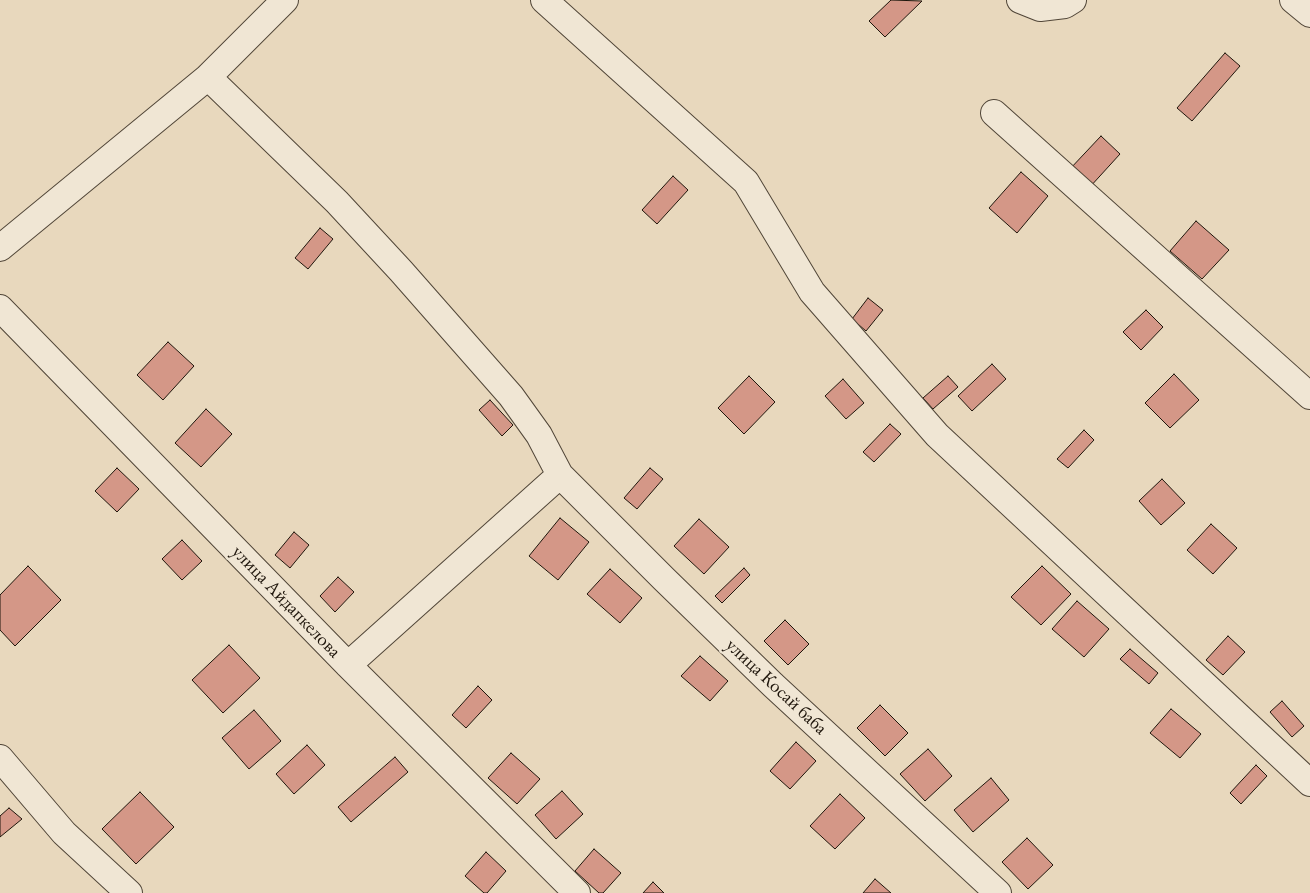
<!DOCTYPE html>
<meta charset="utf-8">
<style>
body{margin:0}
canvas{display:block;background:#e8d8bd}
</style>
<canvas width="1310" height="893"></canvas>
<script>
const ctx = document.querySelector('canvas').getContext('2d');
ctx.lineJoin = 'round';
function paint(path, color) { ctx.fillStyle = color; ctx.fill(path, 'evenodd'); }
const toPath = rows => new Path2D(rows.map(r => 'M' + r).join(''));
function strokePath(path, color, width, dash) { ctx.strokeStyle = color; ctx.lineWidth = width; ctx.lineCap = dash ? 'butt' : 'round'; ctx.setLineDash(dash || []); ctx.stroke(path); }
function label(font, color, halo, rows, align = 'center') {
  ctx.font = font + ' "EB Garamond",serif'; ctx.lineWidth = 5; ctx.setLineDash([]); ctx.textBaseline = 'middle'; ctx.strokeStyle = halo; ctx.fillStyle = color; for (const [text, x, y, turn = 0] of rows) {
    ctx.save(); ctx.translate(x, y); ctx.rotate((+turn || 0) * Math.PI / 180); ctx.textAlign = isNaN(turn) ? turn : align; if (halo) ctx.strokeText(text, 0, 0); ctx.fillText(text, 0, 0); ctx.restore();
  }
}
const building = toPath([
 [891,0,922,1,885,37,869,21,891,0],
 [1225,53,1240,66,1192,121,1177,108,1225,53],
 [1101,136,1120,154,1089,188,1069,170,1101,136],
 [1021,172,1048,196,1017,233,989,208,1021,172],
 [673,176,688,190,657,224,642,210,673,176],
 [1196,221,1229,250,1202,279,1170,251,1196,221],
 [320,228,333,239,308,269,295,258,320,228],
 [868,298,883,310,866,331,852,319,868,298],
 [1146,310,1163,327,1141,350,1123,332,1146,310],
 [168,342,194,366,163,400,137,375,168,342],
 [992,364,1006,379,972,411,958,396,992,364],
 [1174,374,1199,400,1170,428,1145,403,1174,374],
 [749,376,775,402,744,434,718,408,749,376],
 [948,376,958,387,933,409,923,398,948,376],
 [843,379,864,403,846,419,825,396,843,379],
 [490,400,513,425,502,436,479,410,490,400],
 [206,409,232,434,201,467,175,443,206,409],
 [890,424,901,434,874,462,863,452,890,424],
 [1084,430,1094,440,1068,468,1057,459,1084,430],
 [117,468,139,489,117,512,95,491,117,468],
 [650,468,663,479,637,509,624,498,650,468],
 [1162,479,1185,503,1161,525,1139,501,1162,479],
 [560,518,589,542,558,580,529,556,560,518],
 [699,519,729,547,704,574,674,546,699,519],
 [1211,524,1237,548,1213,574,1187,550,1211,524],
 [294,532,309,545,290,568,275,555,294,532],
 [182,540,202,561,182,580,162,559,182,540],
 [28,566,61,600,15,646,0,630,0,595,28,566],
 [1042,566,1071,594,1041,625,1011,597,1042,566],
 [744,568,750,575,722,603,715,596,744,568],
 [610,569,642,598,620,623,587,594,610,569],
 [338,577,354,592,335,612,320,596,338,577],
 [1077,601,1109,629,1084,657,1052,629,1077,601],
 [785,620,809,644,788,665,764,641,785,620],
 [1228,636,1245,652,1223,675,1206,660,1228,636],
 [229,645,260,678,223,713,192,680,229,645],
 [1130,649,1158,673,1149,684,1120,659,1130,649],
 [700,656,728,681,710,701,681,676,700,656],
 [478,686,492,700,466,728,452,715,478,686],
 [1282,701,1304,726,1292,737,1270,712,1282,701],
 [880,705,908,733,885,756,857,728,880,705],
 [1171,709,1201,734,1180,758,1150,733,1171,709],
 [254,710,281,741,249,769,222,738,254,710],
 [796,742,816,761,790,789,770,771,796,742],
 [307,745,325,765,294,794,276,774,307,745],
 [928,749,952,776,925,801,900,774,928,749],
 [511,753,540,779,517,804,488,778,511,753],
 [395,757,408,772,351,822,338,807,395,757],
 [1256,765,1267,776,1241,804,1230,793,1256,765],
 [991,778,1009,800,973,832,954,810,991,778],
 [562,791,583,814,556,839,535,815,562,791],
 [140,792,174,827,136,864,102,829,140,792],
 [840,794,865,818,835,849,810,826,840,794],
 [9,808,22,819,0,837,0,816,9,808],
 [1027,838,1053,865,1028,889,1002,862,1027,838],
 [594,849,621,873,603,893,599,893,575,871,594,849],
 [486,852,506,871,487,893,484,893,465,876,486,852],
 [875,879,891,893,863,893,875,879],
 [653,882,664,893,643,893,653,882]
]);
paint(building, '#d49787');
strokePath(building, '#1f160c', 1);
const minor = toPath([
 [544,0,746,182,812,292,937,435,1310,783],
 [1020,0,1040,8,1065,5,1073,0],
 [1293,0,1310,14],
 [208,77,337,202,401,271,511,396,539,435,560,475,664,579,773,685,998,893],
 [994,113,1310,396],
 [0,248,208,77,285,0],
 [0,308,348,665,577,893],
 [348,665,560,475],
 [0,758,64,833,129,893]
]);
strokePath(minor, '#514638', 28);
strokePath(minor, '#f0e6d4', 26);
label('19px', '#1f160c', '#f0e6d4', [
 ["улица Айдапкелова",286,602,46],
 ["улица Косай баба",776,687,43]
]);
</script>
